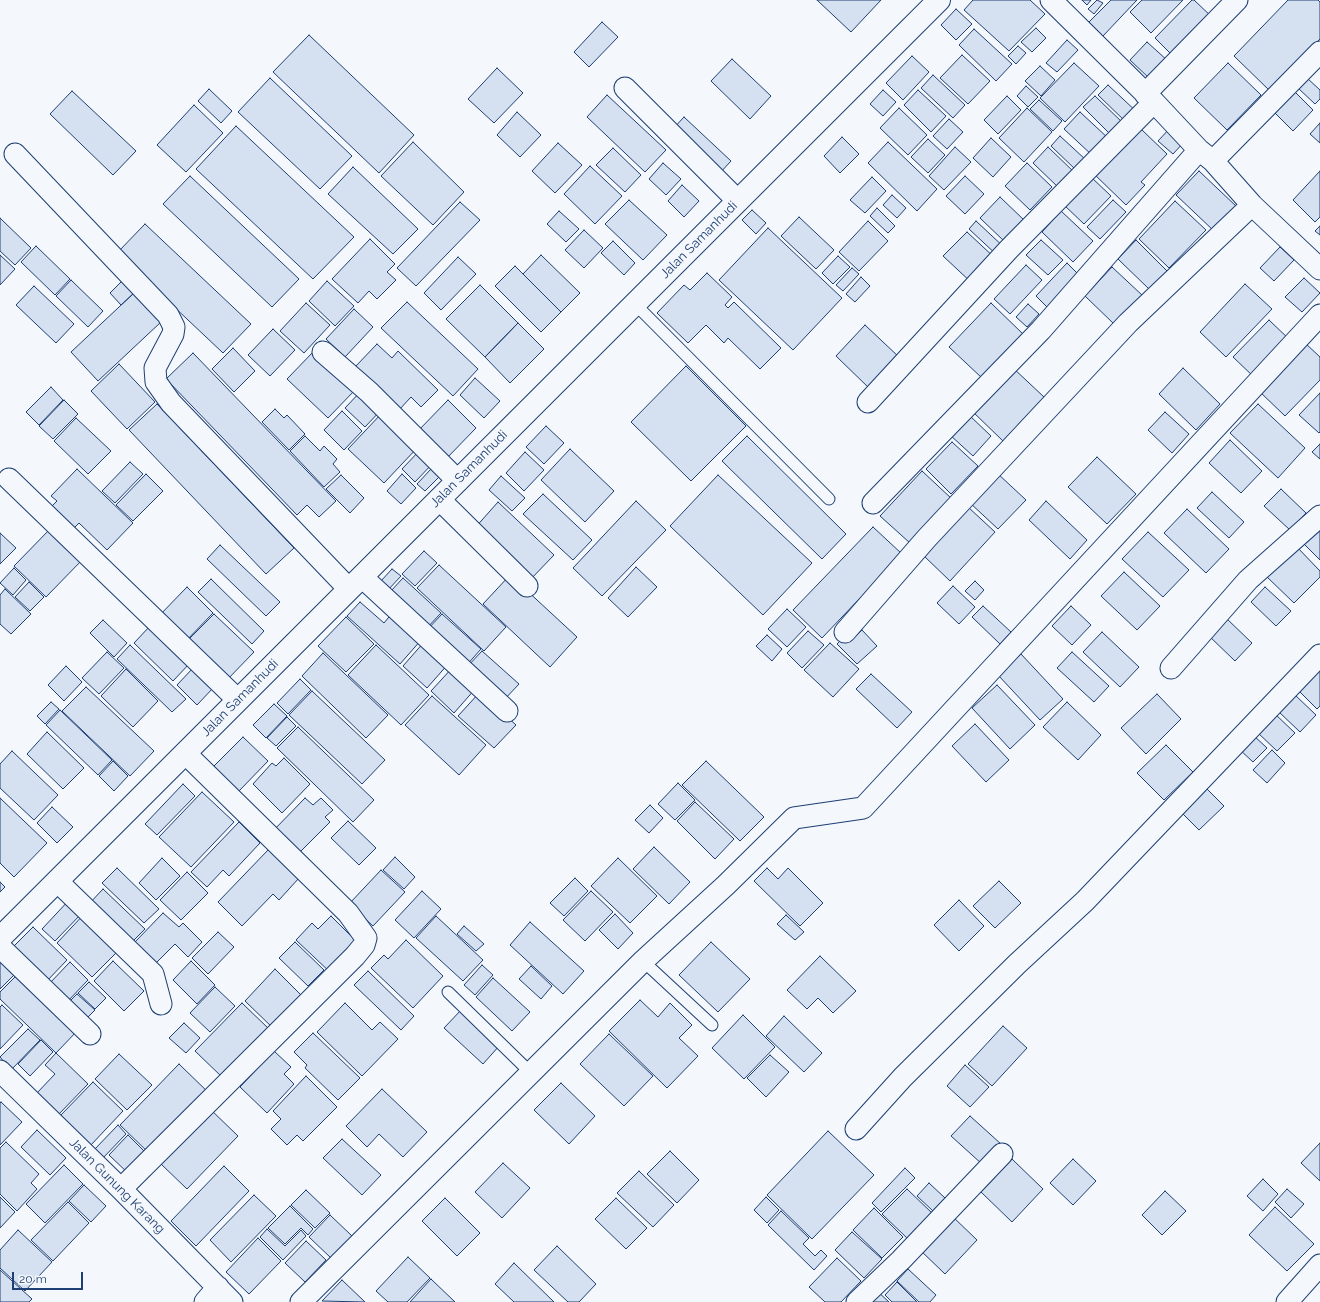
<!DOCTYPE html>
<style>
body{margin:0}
#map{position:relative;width:1320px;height:1302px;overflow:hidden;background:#f4f7fb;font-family:Raleway,sans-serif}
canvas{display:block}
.scale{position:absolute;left:12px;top:1272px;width:71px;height:18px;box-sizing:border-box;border:2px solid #1d3f73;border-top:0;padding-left:5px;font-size:12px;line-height:14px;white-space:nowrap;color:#1d3f73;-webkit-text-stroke:3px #f4f7fb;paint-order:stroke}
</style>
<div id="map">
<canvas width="1320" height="1302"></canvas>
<div class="scale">20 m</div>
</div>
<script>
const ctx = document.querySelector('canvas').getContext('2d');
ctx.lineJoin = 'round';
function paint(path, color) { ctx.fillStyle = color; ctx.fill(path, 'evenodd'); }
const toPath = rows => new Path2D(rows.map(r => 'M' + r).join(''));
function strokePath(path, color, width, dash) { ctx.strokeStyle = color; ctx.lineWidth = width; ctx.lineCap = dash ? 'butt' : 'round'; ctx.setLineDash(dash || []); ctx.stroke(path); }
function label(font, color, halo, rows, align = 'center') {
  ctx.font = font + ' Raleway,sans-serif'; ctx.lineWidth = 3; ctx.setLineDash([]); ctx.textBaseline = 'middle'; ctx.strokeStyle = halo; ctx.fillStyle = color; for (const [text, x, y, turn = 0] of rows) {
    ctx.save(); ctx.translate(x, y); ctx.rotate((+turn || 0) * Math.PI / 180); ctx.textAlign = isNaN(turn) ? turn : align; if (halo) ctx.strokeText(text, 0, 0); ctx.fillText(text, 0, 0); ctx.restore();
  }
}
const building = toPath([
 [817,0,881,0,851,32,817,0],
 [973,0,1030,0,1045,14,1009,51,964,10,973,0],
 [1082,0,1091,0,1087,5,1082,0],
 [1097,0,1103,3,1094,14,1088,9,1097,0],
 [1111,0,1137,0,1103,36,1089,22,1111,0],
 [1142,0,1183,0,1151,33,1130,12,1142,0],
 [1192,0,1194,0,1214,19,1175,58,1155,38,1192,0],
 [1288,0,1318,0,1320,2,1320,39,1270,91,1234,56,1288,0],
 [956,9,972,24,956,40,941,25,956,9],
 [602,22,618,37,589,67,574,52,602,22],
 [1036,28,1046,38,1032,52,1021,42,1036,28],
 [974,29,1012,64,996,81,959,45,974,29],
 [309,35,414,135,379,173,273,72,309,35],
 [1067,40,1078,50,1057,72,1046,63,1067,40],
 [1147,42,1168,61,1150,79,1130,60,1147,42],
 [1018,46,1026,53,1016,64,1008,56,1018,46],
 [962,55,990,81,968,104,940,78,962,55],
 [912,56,929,72,903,100,886,83,912,56],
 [732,59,771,96,750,119,711,81,732,59],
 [1074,63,1099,86,1065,122,1040,98,1074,63],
 [1228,63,1261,95,1227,130,1194,98,1228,63],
 [1040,66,1055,80,1041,96,1025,81,1040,66],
 [497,68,523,93,494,123,468,99,497,68],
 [933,75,965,105,953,118,921,88,933,75],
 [270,78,352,156,320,189,238,112,270,78],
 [1307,78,1320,90,1320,99,1315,104,1298,88,1307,78],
 [1108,85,1138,113,1128,124,1098,95,1108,85],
 [1026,86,1038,97,1028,107,1017,96,1026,86],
 [209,89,232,111,221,123,198,101,209,89],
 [883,90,896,102,883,116,870,104,883,90],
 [918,90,946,116,931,132,904,105,918,90],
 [1293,90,1313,110,1293,131,1273,111,1293,90],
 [72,91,136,151,113,175,50,114,72,91],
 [607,95,666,150,645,172,587,117,607,95],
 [1007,96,1021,110,998,134,984,120,1007,96],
 [1095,96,1124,124,1112,136,1083,107,1095,96],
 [1039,100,1062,121,1053,131,1030,109,1039,100],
 [194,105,223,133,186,172,157,145,194,105],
 [899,108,927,135,908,155,880,128,899,108],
 [1027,108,1052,132,1024,162,999,138,1027,108],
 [517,112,541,135,520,157,497,135,517,112],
 [1080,112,1109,139,1093,156,1064,129,1080,112],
 [684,117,731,161,719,174,672,130,684,117],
 [949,119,963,132,947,149,933,136,949,119],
 [1320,123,1320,143,1310,134,1320,123],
 [236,126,354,237,313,279,196,169,236,126],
 [1171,127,1185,141,1173,154,1158,141,1171,127],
 [1141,129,1167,154,1141,182,1145,185,1126,205,1092,172,1141,129],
 [1060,136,1086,160,1076,170,1051,146,1060,136],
 [842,137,859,154,840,173,824,156,842,137],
 [991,138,1011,157,993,177,973,158,991,138],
 [928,139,945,155,928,173,911,157,928,139],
 [413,142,464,192,433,225,381,176,413,142],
 [888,142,937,189,917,211,868,163,888,142],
 [558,143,582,165,555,193,532,171,558,143],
 [955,147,971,162,944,190,929,176,955,147],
 [1048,147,1075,173,1060,189,1033,163,1048,147],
 [613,148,641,175,625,192,596,165,613,148],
 [663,163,681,179,666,195,649,179,663,163],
 [1027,163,1052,187,1030,210,1005,186,1027,163],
 [590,166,622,196,595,224,564,194,590,166],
 [353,167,418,229,393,254,328,194,353,167],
 [1199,171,1237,207,1214,231,1176,195,1199,171],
 [1320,171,1320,217,1315,222,1293,200,1320,171],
 [190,176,299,279,272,307,163,204,190,176],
 [965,176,984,194,965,214,946,196,965,176],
 [872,177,886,191,865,213,850,200,872,177],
 [1091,177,1111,196,1084,224,1064,205,1091,177],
 [682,185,699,201,684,217,668,201,682,185],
 [892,195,906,208,897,218,883,205,892,195],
 [1000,197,1025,221,1005,242,980,218,1000,197],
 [629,200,667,235,643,260,605,224,629,200],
 [1113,200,1126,212,1100,239,1087,227,1113,200],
 [1175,201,1206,230,1169,268,1139,239,1175,201],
 [460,202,480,220,416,286,397,268,460,202],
 [877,208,895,226,888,233,870,216,877,208],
 [752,210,766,223,756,234,742,220,752,210],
 [559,211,579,229,566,242,547,224,559,211],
 [1061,211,1093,241,1073,262,1042,232,1061,211],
 [799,217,834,250,816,269,781,236,799,217],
 [0,218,31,248,15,265,0,251,0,218],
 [868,221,888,241,859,271,839,252,868,221],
 [976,221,1006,249,999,257,969,229,976,221],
 [145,224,251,324,223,353,117,253,145,224],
 [1320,226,1320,235,1315,231,1320,226],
 [768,228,842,298,793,350,719,280,768,228],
 [584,230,603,248,584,268,565,250,584,230],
 [967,232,996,259,973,284,943,256,967,232],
 [370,239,395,264,387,272,396,280,377,299,369,291,358,303,332,279,370,239],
 [1041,240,1063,260,1048,275,1026,255,1041,240],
 [1136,240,1168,272,1150,290,1118,259,1136,240],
 [613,241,635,263,624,275,601,253,613,241],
 [36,246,70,279,55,295,21,262,36,246],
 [1280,247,1294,260,1274,281,1260,268,1280,247],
 [0,255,15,269,0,285,0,255],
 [541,255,580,293,561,312,523,274,541,255],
 [838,256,850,267,833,284,822,273,838,256],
 [458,257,476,274,441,310,424,293,458,257],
 [1067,263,1081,277,1050,310,1036,296,1067,263],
 [1026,265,1042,280,1010,314,994,299,1026,265],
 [515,266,561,312,541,332,495,286,515,266],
 [1112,267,1143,296,1115,325,1085,296,1112,267],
 [852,268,859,274,843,291,836,285,852,268],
 [707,273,732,297,725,305,728,308,734,302,781,348,760,369,728,338,724,343,706,325,688,343,657,313,684,285,690,290,707,273],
 [861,277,870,286,855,302,846,294,861,277],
 [1304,278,1320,293,1302,312,1285,297,1304,278],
 [71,280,103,311,88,327,56,296,71,280],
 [122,281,134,293,121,305,110,293,122,281],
 [327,281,354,306,335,326,309,301,327,281],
 [1245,284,1272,309,1226,357,1200,332,1245,284],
 [480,285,518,323,485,357,446,319,480,285],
 [34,286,74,324,56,343,16,305,34,286],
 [134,293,161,322,98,381,71,352,134,293],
 [407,302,478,369,453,396,381,328,407,302],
 [306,303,330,325,304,353,280,331,306,303],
 [991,303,1023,334,982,378,949,347,991,303],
 [1028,304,1039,314,1027,327,1016,317,1028,304],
 [354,309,373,327,345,357,326,339,354,309],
 [1269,320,1291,341,1256,379,1233,357,1269,320],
 [518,323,544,349,510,383,485,357,518,323],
 [865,325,900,358,870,389,836,356,865,325],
 [273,329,295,350,270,376,248,355,273,329],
 [1305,343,1320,357,1320,380,1285,416,1259,391,1305,343],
 [377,344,392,358,398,351,438,390,421,407,411,397,399,410,355,367,377,344],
 [233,348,255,371,234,392,212,369,233,348],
 [314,351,355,390,328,418,287,379,314,351],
 [193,353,336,501,319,517,307,505,297,515,166,379,193,353],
 [119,364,155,402,127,429,91,391,119,364],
 [686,366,746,426,691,481,631,422,686,366],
 [1012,367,1044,397,1003,441,971,410,1012,367],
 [1183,368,1220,404,1196,430,1159,394,1183,368],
 [475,378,500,401,484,418,460,395,475,378],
 [51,387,63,400,39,425,26,412,51,387],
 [363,389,383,408,365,427,345,408,363,389],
 [1320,393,1320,432,1319,433,1299,415,1320,393],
 [64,400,78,414,53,439,39,426,64,400],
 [448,400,476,428,445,460,417,432,448,400],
 [157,404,294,548,266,574,129,430,157,404],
 [1258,404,1305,448,1278,478,1230,433,1258,404],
 [275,409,284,418,287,415,305,434,289,450,262,422,275,409],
 [342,411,362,431,344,450,324,430,342,411],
 [1165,412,1189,434,1172,453,1148,430,1165,412],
 [382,413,418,447,384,483,348,449,382,413],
 [969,415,991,436,973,456,950,435,969,415],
 [76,418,111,451,88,474,54,441,76,418],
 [546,426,564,443,544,464,526,447,546,426],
 [305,436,320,451,324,446,337,459,333,464,340,472,324,487,290,451,305,436],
 [747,436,846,534,822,559,722,461,747,436],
 [1230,440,1262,471,1241,493,1209,463,1230,440],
 [952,442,978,466,951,494,926,469,952,442],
 [1320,444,1320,459,1312,452,1320,444],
 [421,449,434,462,415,482,402,469,421,449],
 [570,449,614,491,585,522,541,480,570,449],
 [525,452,544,470,524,491,506,473,525,452],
 [1097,457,1136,494,1107,524,1068,487,1097,457],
 [130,462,143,474,115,503,102,491,130,462],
 [77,469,133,523,107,550,79,523,72,530,50,508,57,501,51,496,77,469],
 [431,469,439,477,425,491,417,484,431,469],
 [922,471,952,499,910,543,880,516,922,471],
 [997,473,1026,500,998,529,969,502,997,473],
 [146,474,163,491,133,521,116,505,146,474],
 [402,474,416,488,401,504,387,491,402,474],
 [341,475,364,498,350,513,326,489,341,475],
 [718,475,812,563,763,615,670,526,718,475],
 [501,476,525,498,512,511,489,490,501,476],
 [1281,489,1306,513,1290,530,1264,506,1281,489],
 [1212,492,1244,522,1229,538,1197,508,1212,492],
 [543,494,592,540,573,560,523,514,543,494],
 [636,501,666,530,602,596,573,568,636,501],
 [1046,501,1087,540,1070,559,1029,520,1046,501],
 [498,502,554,555,529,581,474,529,498,502],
 [968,507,995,532,950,581,923,555,968,507],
 [1187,509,1229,549,1206,573,1164,533,1187,509],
 [1320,525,1320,560,1303,543,1320,525],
 [52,527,84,558,46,597,14,566,52,527],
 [873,527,902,554,822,638,793,610,873,527],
 [1148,532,1189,570,1163,597,1122,559,1148,532],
 [0,533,16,548,0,564,0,533],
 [220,545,280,602,266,616,207,559,220,545],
 [1296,546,1320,571,1320,577,1294,603,1266,576,1296,546],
 [424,551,437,563,415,586,402,574,424,551],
 [439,565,506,627,484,651,417,588,439,565],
 [636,567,657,587,628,617,608,598,636,567],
 [14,568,26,580,13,595,0,583,14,568],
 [392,569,401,576,388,590,380,582,392,569],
 [1124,572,1160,606,1137,630,1101,596,1124,572],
 [510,575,577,637,550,667,483,604,510,575],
 [403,578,441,613,425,630,390,592,403,578],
 [211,579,264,631,252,644,198,592,211,579],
 [975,581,984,590,975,600,965,591,975,581],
 [29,582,44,597,30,611,15,597,29,582],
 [953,586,975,607,959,624,937,603,953,586],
 [187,587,213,613,184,643,157,618,187,587],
 [1265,587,1291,611,1276,626,1251,602,1265,587],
 [5,589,31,614,11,634,0,624,0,595,5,589],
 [360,602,384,623,393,612,422,639,400,664,347,616,360,602],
 [983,606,1011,632,1000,644,972,617,983,606],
 [1071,606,1091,625,1072,645,1052,626,1071,606],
 [787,609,806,627,787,647,768,629,787,609],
 [214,614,254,652,224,683,184,644,214,614],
 [442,614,481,649,465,667,426,631,442,614],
 [346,617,374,644,346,672,318,646,346,617],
 [1225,617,1252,643,1235,661,1208,635,1225,617],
 [103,620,127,643,114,657,90,633,103,620],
 [151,625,190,663,173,681,134,643,151,625],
 [862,630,877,646,857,664,837,644,846,635,851,641,862,630],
 [808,631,824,645,802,668,787,653,808,631],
 [1102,632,1139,667,1120,687,1083,652,1102,632],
 [767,635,782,649,772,661,756,646,767,635],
 [425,641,449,663,427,688,403,666,425,641],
 [830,643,859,669,833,697,804,670,830,643],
 [130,645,186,699,172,712,117,659,130,645],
 [376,645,429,695,401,725,348,675,376,645],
 [482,651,519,684,503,701,466,668,482,651],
 [107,652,124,668,99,694,82,678,107,652],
 [1072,652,1109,686,1094,702,1057,668,1072,652],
 [323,653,388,715,366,738,302,676,323,653],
 [1021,654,1063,699,1040,720,998,675,1021,654],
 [1320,663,1320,706,1317,709,1296,688,1320,663],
 [66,666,82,682,64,701,48,685,66,666],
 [194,667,214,687,197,705,177,685,194,667],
 [453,667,476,688,454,713,431,691,453,667],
 [126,669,158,701,133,727,101,696,126,669],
 [871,674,912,712,897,728,856,689,871,674],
 [300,679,311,690,288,714,277,703,300,679],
 [997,685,1035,725,1010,749,972,708,997,685],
 [86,687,154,751,130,776,62,711,86,687],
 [312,691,385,760,362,784,289,715,312,691],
 [480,692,516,725,494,748,458,716,480,692],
 [1157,694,1181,719,1146,754,1121,728,1157,694],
 [1294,694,1316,715,1300,732,1278,711,1294,694],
 [432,696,486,745,459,775,405,725,432,696],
 [51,702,59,709,45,724,37,716,51,702],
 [1067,702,1101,735,1078,760,1043,727,1067,702],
 [274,704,287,716,266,738,253,725,274,704],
 [60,710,112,760,98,775,46,725,60,710],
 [1274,713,1295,733,1277,751,1257,732,1274,713],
 [287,717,296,726,276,746,267,738,287,717],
 [975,724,1009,760,986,782,952,746,975,724],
 [298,727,374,800,353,822,277,748,298,727],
 [47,732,84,768,63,789,27,754,47,732],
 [1253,735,1267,748,1253,762,1239,749,1253,735],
 [243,737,268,761,239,791,214,766,243,737],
 [1166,745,1193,772,1164,800,1137,773,1166,745],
 [1272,750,1285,763,1267,783,1253,770,1272,750],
 [12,751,58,795,34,820,0,788,0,764,12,751],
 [284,758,310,784,282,813,253,784,272,763,276,766,284,758],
 [113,761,128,776,114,791,99,776,113,761],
 [706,761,764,817,740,841,682,785,706,761],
 [678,783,695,800,675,820,658,804,678,783],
 [183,784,195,796,157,835,145,824,183,784],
 [1204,786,1224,806,1199,830,1180,811,1204,786],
 [202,792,234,822,191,867,159,837,202,792],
 [0,798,47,843,14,877,0,863,0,798],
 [305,798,313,805,321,798,333,810,325,817,330,822,296,856,271,833,305,798],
 [695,802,734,839,715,859,677,821,695,802],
 [650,805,663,818,649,833,635,820,650,805],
 [52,807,73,827,57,843,37,823,52,807],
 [348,821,376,848,359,865,331,838,348,821],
 [239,822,260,843,229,876,223,870,207,887,191,872,239,822],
 [654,847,690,882,669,904,633,869,654,847],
 [269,849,299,878,279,900,273,894,242,926,218,902,269,849],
 [395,857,415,877,404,889,383,870,395,857],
 [162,858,180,876,156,900,139,883,162,858],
 [618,858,657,896,630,923,591,886,618,858],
 [117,868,159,909,144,923,102,883,117,868],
 [767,868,778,879,788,868,823,903,800,926,754,881,767,868],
 [381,870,405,892,373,926,349,904,381,870],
 [187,872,208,893,181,920,160,900,187,872],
 [575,878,588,891,564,916,550,903,575,878],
 [999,881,1021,903,995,928,973,906,999,881],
 [0,882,5,887,0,892,0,882],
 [103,889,145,929,129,945,88,905,103,889],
 [422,891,441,909,414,938,395,920,422,891],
 [591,891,613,912,585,941,563,920,591,891],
 [71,898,84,911,55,941,42,929,71,898],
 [959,900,984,926,959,951,934,925,959,900],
 [86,912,122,947,92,977,57,943,86,912],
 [163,913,179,927,183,923,202,942,188,957,175,944,155,964,134,943,163,913],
 [615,914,633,933,618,949,599,930,615,914],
 [786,915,804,932,795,940,777,924,786,915],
 [331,916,360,945,332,974,296,940,312,923,318,929,331,916],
 [436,916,483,960,463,981,416,938,436,916],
 [530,922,584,971,563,994,510,945,530,922],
 [464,926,484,944,476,951,457,934,464,926],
 [33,927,67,960,45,983,11,949,33,927],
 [218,932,234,947,208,974,192,958,218,932],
 [406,940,443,976,413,1008,371,968,384,955,388,959,406,940],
 [295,942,324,970,308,986,279,958,295,942],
 [711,942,750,979,718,1012,679,975,711,942],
 [0,955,18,971,0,989,0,955],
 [820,956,856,991,833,1013,818,998,807,1009,787,990,820,956],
 [113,961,144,991,124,1011,94,981,113,961],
 [191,961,215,985,197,1004,173,980,191,961],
 [70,962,88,980,66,1003,48,985,70,962],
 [482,965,493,975,475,995,464,985,482,965],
 [531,966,552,986,541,999,519,979,531,966],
 [275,969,305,999,275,1030,245,1001,275,969],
 [368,971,414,1016,401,1030,354,985,368,971],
 [20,972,79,1029,56,1053,0,999,0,992,20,972],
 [493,978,530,1012,512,1031,476,997,493,978],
 [89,982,106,998,95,1009,78,993,89,982],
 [215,987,235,1006,210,1032,190,1013,215,987],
 [77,994,95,1010,84,1021,67,1004,77,994],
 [640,1000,658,1017,670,1003,692,1025,679,1038,698,1056,667,1088,609,1031,640,1000],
 [242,1003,269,1029,222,1077,195,1051,242,1003],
 [345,1003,372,1030,380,1022,398,1039,362,1076,317,1032,345,1003],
 [2,1005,23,1025,0,1049,0,1007,2,1005],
 [462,1009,500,1045,483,1064,444,1028,462,1009],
 [743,1015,775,1047,744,1079,712,1048,743,1015],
 [784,1016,822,1053,804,1072,766,1036,784,1016],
 [184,1023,200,1038,186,1053,169,1038,184,1023],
 [1003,1026,1027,1048,992,1086,968,1064,1003,1026],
 [28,1029,40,1040,11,1070,0,1057,28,1029],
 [313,1033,360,1078,338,1100,305,1068,307,1065,294,1052,313,1033],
 [609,1034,653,1076,624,1106,580,1064,609,1034],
 [41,1040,53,1052,30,1076,18,1064,41,1040],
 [274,1051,291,1067,284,1074,294,1084,267,1113,240,1087,274,1051],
 [56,1053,88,1084,58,1115,36,1094,55,1074,45,1065,56,1053],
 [119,1054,152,1085,127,1110,95,1079,119,1054],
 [770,1055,789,1072,766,1097,747,1078,770,1055],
 [179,1064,211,1095,152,1156,120,1125,179,1064],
 [965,1065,989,1087,970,1107,947,1086,965,1065],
 [306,1076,337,1107,303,1141,297,1135,287,1145,271,1129,281,1119,273,1111,306,1076],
 [93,1082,123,1111,90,1146,59,1117,93,1082],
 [561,1083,595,1116,569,1144,534,1110,561,1083],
 [382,1089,427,1132,403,1157,379,1134,367,1147,346,1126,382,1089],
 [1,1102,22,1122,0,1145,0,1103,1,1102],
 [208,1107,238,1136,187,1189,161,1164,188,1136,208,1107],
 [970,1116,1001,1144,982,1164,951,1136,970,1116],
 [118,1125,126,1134,102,1159,93,1151,118,1125],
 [37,1130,66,1158,50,1175,21,1147,37,1130],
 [828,1131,874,1175,812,1239,767,1195,828,1131],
 [128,1135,149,1156,130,1175,109,1155,128,1135],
 [342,1139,381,1175,362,1195,323,1158,342,1139],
 [6,1142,39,1174,31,1183,37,1189,17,1211,0,1194,0,1148,6,1142],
 [1320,1143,1320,1181,1301,1163,1320,1143],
 [670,1151,699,1180,677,1203,647,1174,670,1151],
 [1012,1159,1043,1189,1012,1222,981,1192,1012,1159],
 [1073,1159,1096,1181,1073,1205,1050,1183,1073,1159],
 [503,1163,530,1188,502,1218,475,1192,503,1163],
 [64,1165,83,1184,45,1223,26,1204,64,1165],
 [224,1166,249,1191,196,1246,171,1221,224,1166],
 [905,1168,915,1178,881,1212,872,1203,905,1168],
 [639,1171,674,1205,653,1227,617,1193,639,1171],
 [1263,1179,1278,1194,1263,1211,1247,1196,1263,1179],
 [929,1183,945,1198,933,1211,917,1196,929,1183],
 [84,1185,106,1206,91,1222,69,1201,84,1185],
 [907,1189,932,1213,908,1239,882,1214,907,1189],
 [1287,1189,1304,1204,1291,1218,1275,1202,1287,1189],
 [306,1190,330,1213,315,1228,291,1205,306,1190],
 [1165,1191,1186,1211,1162,1235,1142,1215,1165,1191],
 [254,1195,276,1216,231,1262,210,1240,254,1195],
 [0,1197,15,1212,0,1228,0,1197],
 [766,1197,779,1210,767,1223,754,1210,766,1197],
 [445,1198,480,1233,457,1256,422,1221,445,1198],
 [616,1198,647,1228,626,1249,595,1219,616,1198],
 [68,1202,89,1223,53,1261,31,1240,68,1202],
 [290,1206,313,1229,308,1235,301,1228,285,1244,268,1228,290,1206],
 [1275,1207,1314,1244,1287,1271,1249,1235,1275,1207],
 [874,1208,903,1237,882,1258,853,1230,874,1208],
 [781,1211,809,1238,803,1244,815,1256,821,1250,827,1256,814,1270,768,1225,781,1211],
 [330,1215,352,1236,331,1258,309,1237,330,1215],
 [951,1215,977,1240,945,1274,919,1249,951,1215],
 [267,1229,285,1246,301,1230,306,1236,283,1260,260,1237,267,1229],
 [18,1230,52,1262,25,1291,0,1268,0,1250,18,1230],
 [852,1232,882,1259,864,1278,835,1250,852,1232],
 [258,1238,281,1261,249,1294,226,1272,258,1238],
 [306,1241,326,1260,305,1282,285,1263,306,1241],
 [557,1246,596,1284,579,1302,568,1302,534,1270,557,1246],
 [408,1257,430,1278,407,1302,388,1302,376,1291,408,1257],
 [837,1258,861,1281,841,1302,825,1302,809,1287,837,1258],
 [514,1263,554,1302,514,1302,495,1284,514,1263],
 [908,1269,936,1295,930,1302,919,1302,897,1281,908,1269],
 [0,1270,32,1299,29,1302,0,1302,0,1270],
 [431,1279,455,1302,410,1302,431,1279],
 [342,1280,365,1302,364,1302,322,1301,342,1280],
 [897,1282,917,1302,892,1302,885,1295,897,1282],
 [876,1290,889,1302,865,1302,876,1290]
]);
paint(building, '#d5e0f0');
strokePath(building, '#1d3f73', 1);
const lane = toPath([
 [635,304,829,499],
 [643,961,712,1025],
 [448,992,531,1073]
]);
const street = toPath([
 [1051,0,1154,102,1199,150,1213,161,1252,205,1320,269],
 [625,88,738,201],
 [1145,94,1237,0],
 [15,154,168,315,174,327,173,334,155,368,156,382,171,403,349,589],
 [1213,161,1320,52],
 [323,352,369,392,458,481],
 [868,402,1009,249,1154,102],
 [9,479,238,700],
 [439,499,527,586],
 [873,503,1041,330,1199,150],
 [362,577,507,711],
 [845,632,926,539,1128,323,1252,205],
 [1171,668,1248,580,1320,516],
 [57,881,153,974,161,1004],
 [0,947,90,1034],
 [0,1071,121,1189,232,1302],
 [856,1129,903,1077,1017,964,1085,901,1320,655],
 [121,1189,355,956,364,945,366,938,348,913,185,753],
 [205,1302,218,1287],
 [301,1302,643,961,726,885,794,818,863,808,1320,315],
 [857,1302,901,1260,1002,1154],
 [1287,1302,1320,1265]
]);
const secondary = toPath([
 [0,938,939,0]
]);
strokePath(lane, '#1d3f73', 13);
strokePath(street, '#1d3f73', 23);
strokePath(secondary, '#1d3f73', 24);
strokePath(lane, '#f4f7fb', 11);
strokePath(street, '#f4f7fb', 21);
strokePath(secondary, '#f4f7fb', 22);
label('13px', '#1d3f73', '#f4f7fb', [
 ["Jalan Samanhudi",699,240,-45],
 ["Jalan Samanhudi",469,469,-45],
 ["Jalan Samanhudi",240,698,-45],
 ["Jalan Gunung Karang",117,1186,45]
]);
</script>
